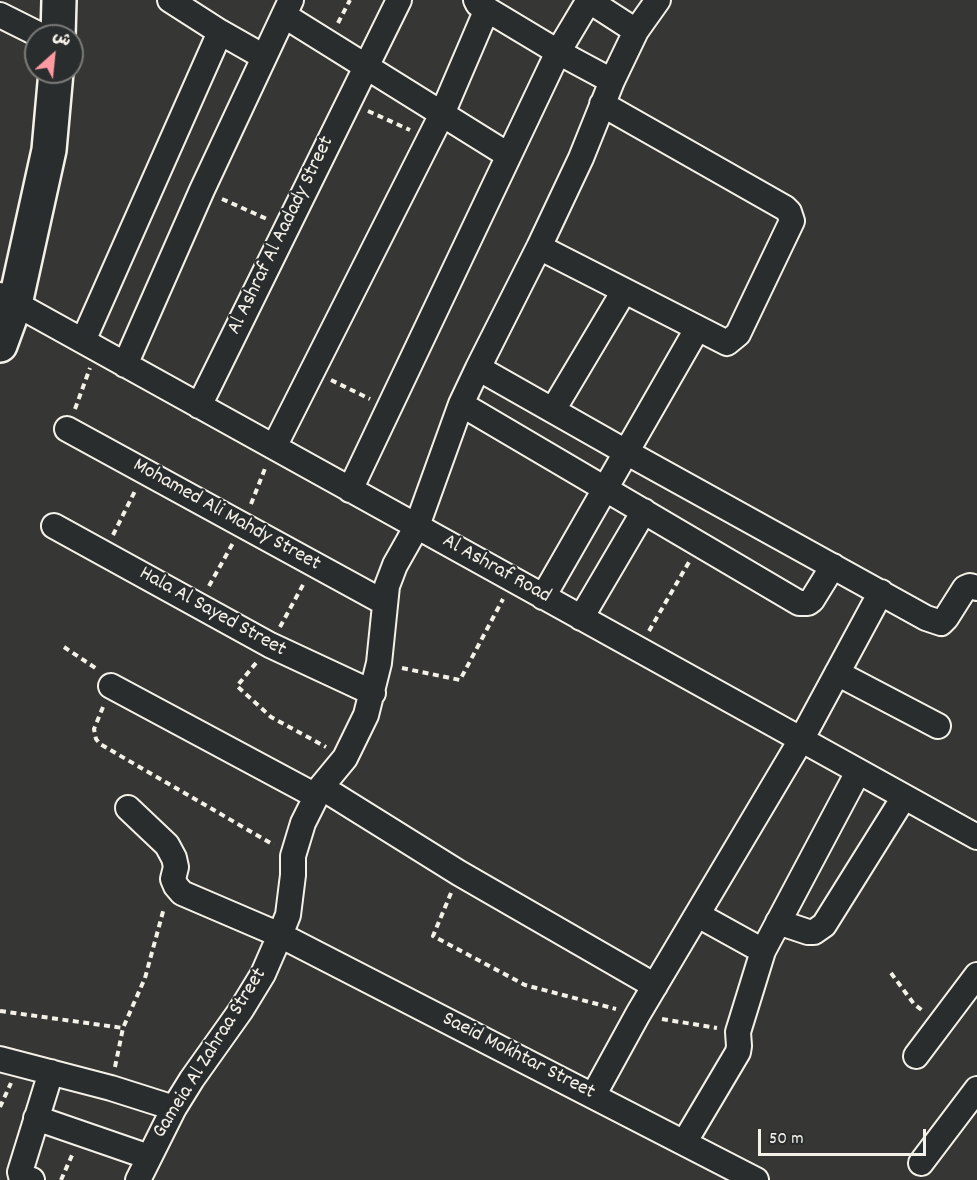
<!DOCTYPE html>
<meta charset="utf-8">
<style>
body{margin:0}
#map{position:relative;width:977px;height:1180px;overflow:hidden;background:#363634;font-family:Dekko,"Playpen Sans Arabic",sans-serif}
canvas{display:block}
.north{position:absolute;left:24px;top:24px;width:60px;height:60px;box-sizing:border-box;background:#2a2d2e;border:2px solid #7b7b78;border-radius:50%;rotate:27deg;font-size:16px;font-weight:700;line-height:24px;text-align:center;color:#f4f1e8}
.north::after{content:'';display:block;margin:auto;width:21px;height:27px;background:#ff9aa2;clip-path:polygon(50% 0,100% 100%,50% 72%,0 100%)}
.scale{position:absolute;left:758px;top:1129px;width:168px;height:27px;box-sizing:border-box;border:3px solid #f4f1e8;border-top:0;padding-left:8px;font-size:18px;line-height:21px;white-space:nowrap;color:#f4f1e8;-webkit-text-stroke:4px #2a2d2e;paint-order:stroke}
</style>
<div id="map">
<canvas width="977" height="1180"></canvas>
<div class="north">ش</div>
<div class="scale">50 m</div>
</div>
<script>
const ctx = document.querySelector('canvas').getContext('2d');
ctx.lineJoin = 'round';
const toPath = rows => new Path2D(rows.map(r => 'M' + r).join(''));
function strokePath(path, color, width, dash) { ctx.strokeStyle = color; ctx.lineWidth = width; ctx.lineCap = dash ? 'butt' : 'round'; ctx.setLineDash(dash || []); ctx.stroke(path); }
function label(font, color, halo, rows, align = 'center') {
  ctx.font = font + ' Dekko,sans-serif'; ctx.lineWidth = 4.5; ctx.setLineDash([]); ctx.textBaseline = 'middle'; ctx.strokeStyle = halo; ctx.fillStyle = color; for (const [text, x, y, turn = 0] of rows) {
    ctx.save(); ctx.translate(x, y); ctx.rotate((+turn || 0) * Math.PI / 180); ctx.textAlign = isNaN(turn) ? turn : align; if (halo) ctx.strokeText(text, 0, 0); ctx.fillText(text, 0, 0); ctx.restore();
  }
}
const minor = toPath([
 [170,0,220,32,264,57],
 [476,0,478,4,558,52,612,81],
 [588,0,636,31],
 [0,15,42,36],
 [285,16,508,155],
 [539,247,727,343,738,334,792,221,789,212,785,208,602,104],
 [0,295,977,837],
 [83,341,220,32],
 [125,365,202,190,291,0],
 [478,368,626,452,926,618,941,623,946,618,965,588,970,586,977,588],
 [461,404,799,603,808,603,812,600,833,566],
 [199,406,399,0],
 [553,410,624,291],
 [67,429,385,603],
 [274,447,442,114,487,9],
 [350,490,558,52,589,0],
 [54,526,270,645,373,693],
 [543,597,697,329],
 [581,618,644,511],
 [837,673,938,726],
 [111,686,316,796],
 [321,787,459,873,655,986],
 [128,808,167,845,174,858,176,867,173,879,176,886,182,893,280,935,756,1180],
 [698,915,763,951],
 [778,922,808,932,814,932,824,925,904,797],
 [916,1056,977,975],
 [0,1059,111,1088,174,1108],
 [593,1096,638,1014,801,740,881,592],
 [36,1118,149,1157],
 [684,1143,738,1052,739,1046,738,1032,763,951,858,772],
 [921,1163,977,1089],
 [32,1180,21,1176,20,1172,51,1072],
 [138,1180,174,1108,192,1079,241,1010,263,974,280,935,288,915,293,875,293,856,303,823,321,787,345,758,366,715,379,663,387,586,395,565,417,526,461,404,478,368,539,247,581,158,612,81,636,31,658,0]
]);
const trunk = toPath([
 [58,36,59,0],
 [0,345,15,304,49,150,56,72]
]);
strokePath(minor, '#f4f1e8', 28);
strokePath(trunk, '#f4f1e8', 38);
strokePath(toPath([
 [338,23,350,0],
 [368,111,410,130],
 [222,199,267,219],
 [331,380,370,399],
 [75,409,90,368],
 [251,504,266,466],
 [113,535,135,491],
 [209,586,233,543],
 [280,627,304,583],
 [649,631,689,562],
 [64,647,97,669],
 [256,663,237,686,271,717,326,747],
 [402,668,460,680,503,599],
 [103,707,94,729,96,739,100,744,274,845],
 [451,893,433,936,525,985,616,1009],
 [891,973,914,1004,923,1011],
 [0,1011,123,1028],
 [662,1019,717,1028],
 [115,1067,123,1028,145,978,164,908],
 [0,1107,11,1083],
 [61,1180,73,1153]
]), '#f4f1e8', 4, [6, 4.5]);
strokePath(minor, '#2a2d2e', 24);
strokePath(trunk, '#2a2d2e', 33);
label('21px', '#f4f1e8', '#2a2d2e', [
 ["Al Ashraf Al Aadady Street",282,236,-64],
 ["Mohamed Ali Mahdy Street",226,516,29],
 ["Al Ashraf Road",496,570,29],
 ["Hala Al Sayed Street",212,613,29],
 ["Gameia Al Zahraa Street",211,1054,-58],
 ["Saeid Mokhtar Street",518,1057,27]
]);
</script>
